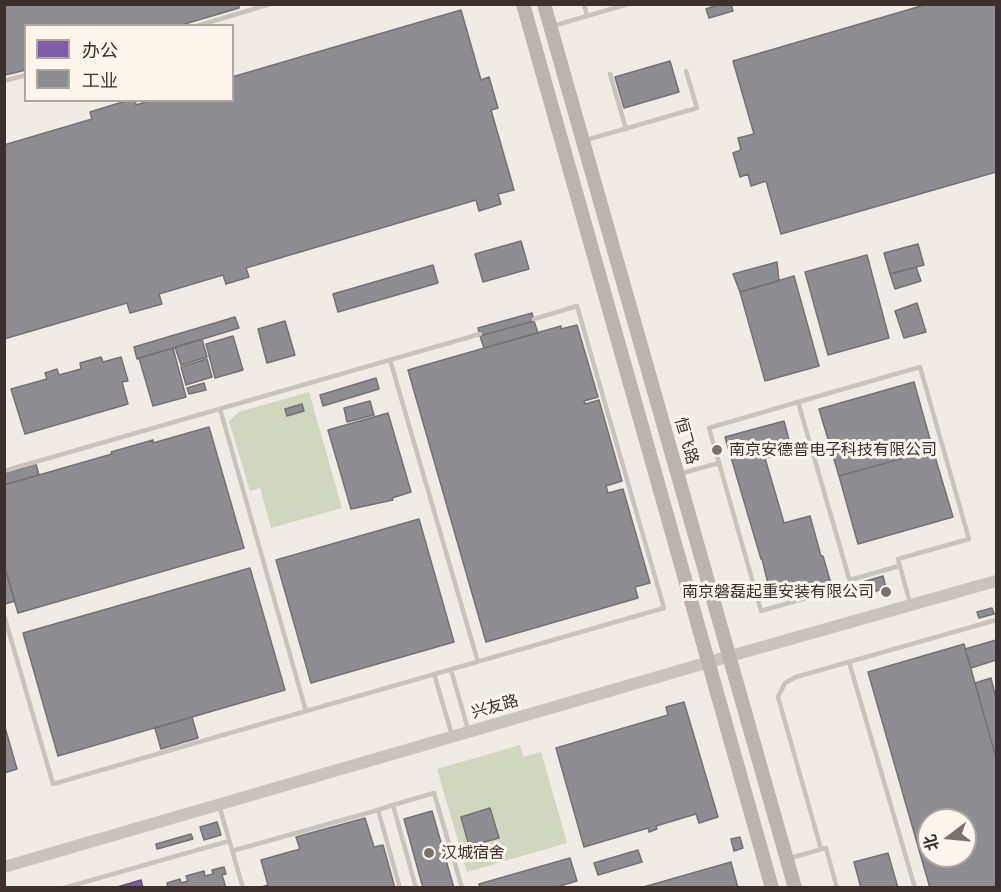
<!DOCTYPE html>
<meta charset="utf-8">
<style>
body{margin:0}
#map{position:relative;width:1001px;height:892px;overflow:hidden;background:#f0ebe5;font-family:"Work Sans","Noto Sans SC",sans-serif}
canvas{display:block}
.frame{position:absolute;inset:0;border:6px solid #3b302b;pointer-events:none}
.legend{position:absolute;left:24px;top:24px;width:210px;height:78px;box-sizing:border-box;background:#fbf5ee;border:2px solid #aea6a0;margin:0;padding:8px 10px;list-style:none;font-size:18px;color:#3b302b}
.legend li{display:flex;align-items:center;gap:12px;height:30px}
.legend b{width:30px;border:2px solid #aea6a0}
.north{position:absolute;left:917px;top:808px;width:60px;height:60px;box-sizing:border-box;background:#fbf5ee;border:2px solid #aea6a0;border-radius:50%;rotate:254deg;font-size:16px;font-weight:700;line-height:24px;text-align:center;color:#3b302b}
.north::after{content:'';display:block;margin:auto;width:21px;height:27px;background:#7a716c;clip-path:polygon(50% 0,100% 100%,50% 72%,0 100%)}
</style>
<div id="map">
<canvas width="1001" height="892"></canvas>
<div class="frame"></div>
<ul class="legend">
<li><b style="height:16px;background:#7b5ea7"></b>办公</li>
<li><b style="height:16px;background:#8d8d92"></b>工业</li>
</ul>
<div class="north">北</div>
</div>
<script>
const ctx = document.querySelector('canvas').getContext('2d');
ctx.lineJoin = 'round';
function paint(path, color) { ctx.fillStyle = color; ctx.fill(path, 'evenodd'); }
const toPath = rows => new Path2D(rows.map(r => 'M' + r).join(''));
function strokePath(path, color, width, dash) { ctx.strokeStyle = color; ctx.lineWidth = width; ctx.lineCap = dash ? 'butt' : 'round'; ctx.setLineDash(dash || []); ctx.stroke(path); }
function label(font, color, halo, rows, align = 'center') {
  ctx.font = font + ' "Work Sans","Noto Sans SC",sans-serif'; ctx.lineWidth = 6; ctx.setLineDash([]); ctx.textBaseline = 'middle'; ctx.strokeStyle = halo; ctx.fillStyle = color; for (const [text, x, y, turn = 0] of rows) {
    ctx.save(); ctx.translate(x, y); ctx.rotate((+turn || 0) * Math.PI / 180); ctx.textAlign = isNaN(turn) ? turn : align; if (halo) ctx.strokeText(text, 0, 0); ctx.fillText(text, 0, 0); ctx.restore();
  }
}
paint(toPath([
 [309,392,342,508,271,528,260,488,250,491,229,421,239,412],
 [520,745,523,757,541,752,567,843,467,872,437,769]
]), '#d1d6bf');
const offices = toPath([
 [141,880,143,888,114,888,141,880]
]);
paint(offices, '#7b5ea7');
strokePath(offices, '#685082', 1.5);
const industry = toPath([
 [4,4,239,4,239,8,178,26,26,26,26,70,5,75,4,4],
 [720,4,731,4,733,11,709,18,706,9,720,4],
 [928,4,996,4,996,172,781,234,766,181,751,186,748,174,740,177,733,153,741,150,738,138,754,134,733,61,928,4],
 [461,10,481,80,489,77,498,108,491,110,514,190,498,194,501,204,479,211,476,200,246,268,249,277,226,284,223,275,159,294,162,304,130,313,127,303,4,339,4,145,92,119,90,112,129,100,135,100,136,105,152,100,232,100,232,77,461,10],
 [670,61,679,92,624,108,615,77,670,61],
 [521,241,529,269,483,282,475,254,521,241],
 [918,244,924,265,890,274,884,253,918,244],
 [867,255,889,338,828,355,805,272,867,255],
 [777,262,779,281,740,292,733,274,777,262],
 [433,265,438,283,338,312,333,294,433,265],
 [916,267,921,281,895,289,890,274,916,267],
 [794,276,819,366,765,381,740,292,794,276],
 [917,303,926,332,904,338,895,311,917,303],
 [532,313,534,321,480,336,478,328,532,313],
 [235,317,239,328,137,359,134,347,235,317],
 [285,321,295,355,267,363,258,329,285,321],
 [534,321,538,333,484,348,480,336,534,321],
 [577,325,598,397,584,401,585,404,599,400,622,481,606,486,608,493,623,489,650,583,635,587,638,598,486,642,408,370,561,326,561,329,577,325],
 [233,336,243,370,215,378,206,344,233,336],
 [202,339,207,357,181,365,175,347,202,339],
 [173,348,186,397,153,406,139,358,173,348],
 [101,357,103,362,121,357,128,381,122,382,128,404,25,434,11,389,47,379,45,373,57,369,59,375,81,369,80,363,101,357],
 [207,359,212,377,186,385,181,367,207,359],
 [376,378,379,389,323,406,320,395,376,378],
 [914,382,933,450,839,476,819,409,914,382],
 [204,383,206,390,189,394,187,388,204,383],
 [370,401,374,415,347,422,344,408,370,401],
 [302,404,304,411,287,416,285,409,302,404],
 [388,413,411,492,392,498,393,500,351,509,328,430,388,413],
 [784,421,792,451,765,458,784,523,810,516,821,556,823,556,831,584,802,593,801,589,788,592,789,596,772,600,762,559,761,559,725,437,784,421],
 [209,427,244,548,18,613,4,565,4,485,112,454,111,452,153,440,153,443,209,427],
 [933,450,953,517,858,544,839,476,933,450],
 [36,464,39,475,4,485,4,473,36,464],
 [419,519,454,642,311,683,276,560,419,519],
 [4,565,15,601,5,604,4,603,4,565],
 [250,568,285,690,58,756,23,633,250,568],
 [883,576,886,588,863,595,859,583,883,576],
 [992,608,994,614,979,618,977,612,992,608],
 [996,640,996,660,971,668,965,649,996,640],
 [964,644,996,758,996,888,930,888,868,672,964,644],
 [929,820,965,820,965,856,929,856,929,820],
 [991,678,996,699,996,758,975,683,991,678],
 [684,702,718,817,699,823,696,814,656,826,657,829,649,832,648,828,584,847,556,748,668,715,666,707,684,702],
 [192,717,198,738,161,749,155,728,192,717],
 [4,724,17,769,4,773,4,724],
 [490,808,499,838,469,846,461,817,490,808],
 [432,811,454,888,423,888,404,819,432,811],
 [365,818,374,847,383,845,395,888,258,888,268,885,261,860,300,849,296,837,365,818],
 [217,822,221,835,204,840,200,827,217,822],
 [191,834,193,839,157,849,156,844,191,834],
 [740,837,743,848,734,851,731,839,740,837],
 [638,850,642,862,598,875,594,863,638,850],
 [888,853,898,888,861,888,854,862,888,853],
 [570,858,577,881,553,888,480,888,479,884,570,858],
 [731,862,738,888,640,888,731,862],
 [224,867,226,874,222,875,226,888,168,888,167,883,180,879,181,883,188,881,186,876,204,871,205,876,213,874,212,870,224,867]
]);
paint(industry, '#8d8d92');
strokePath(industry, '#747173', 1.5);
strokePath(toPath([
 [584,4,587,16],
 [197,26,270,4],
 [553,26,628,4],
 [610,74,626,129],
 [4,81,26,75],
 [586,140,697,108,686,71],
 [390,360,478,662],
 [798,402,920,367,969,539,898,559,910,603],
 [220,409,306,711],
 [4,471,480,334],
 [679,474,719,463,761,611,851,585,798,402,709,428,719,463],
 [850,580,899,566],
 [4,615,53,784,664,608,577,306,534,319],
 [849,662,915,888],
 [451,670,468,729],
 [434,674,452,735],
 [219,805,243,888],
 [393,805,434,793,462,888],
 [378,810,393,805,416,888],
 [821,849,778,697,785,683,796,677,996,620],
 [232,851,378,810,400,888],
 [790,858,826,848,837,888],
 [64,888,229,841]
]), '#c9c3be', 4.5);
strokePath(toPath([
 [4,867,709,662,996,581]
]), '#c9c3be', 12);
strokePath(toPath([
 [523,4,772,888],
 [544,4,795,888]
]), '#bab3ae', 14);
for (const [x, y, r, color] of [
 [717,450,6,"#7a716c"],
 [886,592,6,"#7a716c"],
 [429,853,6,"#7a716c"]
]) { const dot = new Path2D(); dot.arc(x, y, r, 0, 2 * Math.PI); ctx.fillStyle = color; ctx.fill(dot); strokePath(dot, '#fbf5ee', 2); }
label('16px', '#3b302b', '#fbf5ee', [
 ["恒飞路",686,441,74],
 ["兴友路",495,707,-16]
]);
label('16px', '#3b302b', '#fbf5ee', [
 ["南京安德普电子科技有限公司",729,450],
 ["南京磐磊起重安装有限公司",874,592,"right"],
 ["汉城宿舍",441,853]
], 'left');
</script>
